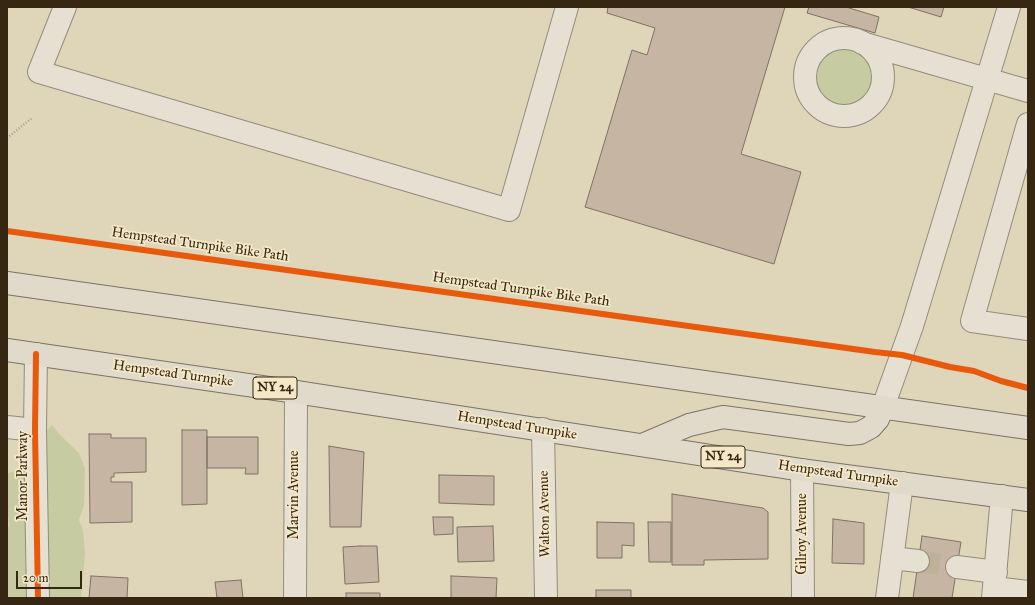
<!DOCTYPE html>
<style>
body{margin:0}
#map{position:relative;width:1035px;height:605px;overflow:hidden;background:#dfd5b9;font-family:"IM FELL Great Primer",serif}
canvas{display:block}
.frame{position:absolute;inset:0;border:8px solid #362712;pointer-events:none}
.scale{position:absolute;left:16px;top:571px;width:66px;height:18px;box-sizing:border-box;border:2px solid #362712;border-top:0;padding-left:5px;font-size:12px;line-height:14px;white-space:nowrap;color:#362712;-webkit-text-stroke:3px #f4e8c8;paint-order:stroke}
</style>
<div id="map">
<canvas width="1035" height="605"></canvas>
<div class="frame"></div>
<div class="scale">20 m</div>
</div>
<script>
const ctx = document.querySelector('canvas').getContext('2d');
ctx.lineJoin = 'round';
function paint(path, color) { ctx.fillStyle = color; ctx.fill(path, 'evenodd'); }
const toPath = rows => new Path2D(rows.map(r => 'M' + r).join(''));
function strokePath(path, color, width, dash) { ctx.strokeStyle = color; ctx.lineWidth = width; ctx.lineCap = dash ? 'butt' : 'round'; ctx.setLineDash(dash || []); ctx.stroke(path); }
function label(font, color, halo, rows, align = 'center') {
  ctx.font = font + ' "IM FELL Great Primer",serif'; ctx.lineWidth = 3.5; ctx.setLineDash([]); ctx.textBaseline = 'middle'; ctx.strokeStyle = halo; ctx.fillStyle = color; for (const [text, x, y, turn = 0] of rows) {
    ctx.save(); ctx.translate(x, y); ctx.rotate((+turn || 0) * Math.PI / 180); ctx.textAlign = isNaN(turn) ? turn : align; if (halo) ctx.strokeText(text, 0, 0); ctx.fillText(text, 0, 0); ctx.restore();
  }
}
paint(toPath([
 '804 77a39 39 0 1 1 78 0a39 39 0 1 1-78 0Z',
 [52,425,60,435,79,453,85,469,84,505,79,520,83,531,85,554,81,598,7,598,7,537,9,524,7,506,7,474,21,468,39,439]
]), '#c6cba1');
const building = toPath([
 [608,7,785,7,741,154,801,172,774,264,585,207,632,50,647,55,655,28,607,13,608,7],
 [809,7,846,7,879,17,875,33,807,13,809,7],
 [908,7,944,7,941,17,908,7],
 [182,430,207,430,207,504,182,505,182,430],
 [89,434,111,434,111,438,146,438,146,472,114,473,114,477,111,477,111,482,132,482,132,522,90,523,89,434],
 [207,437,258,437,258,474,245,474,246,468,207,468,207,437],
 [329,446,364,452,361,527,330,527,329,446],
 [439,475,494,476,494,505,439,503,439,475],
 [672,494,763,508,768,512,768,559,704,560,704,565,672,565,672,494],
 [433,517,453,517,453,534,434,535,433,517],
 [833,519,864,523,864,564,832,563,833,519],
 [597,522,634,523,634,546,622,545,622,558,597,558,597,522],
 [648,522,671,522,671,562,649,562,648,522],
 [493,526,494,561,458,562,457,527,493,526],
 [922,536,961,542,952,598,913,598,922,536],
 [360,546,377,546,379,582,345,584,343,547,360,546],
 [91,576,128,578,127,598,89,598,91,576],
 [451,576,497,578,496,598,451,598,451,576],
 [241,580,243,598,217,598,215,582,241,580],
 [596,590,631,590,631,598,596,598,596,590],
 [346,593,380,593,380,598,346,598,346,593]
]);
paint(building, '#c6b5a2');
strokePath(building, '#7b7464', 1);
strokePath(toPath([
 [918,561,957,567]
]), '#bdb298', 22, [22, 11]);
const minor = toPath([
 [65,7,39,72,509,210,567,7],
 '805 77a39 39 0 1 1 78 0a39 39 0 1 1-78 0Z',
 [862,43,1028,91],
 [1028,124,972,321,1028,329],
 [36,354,35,430,38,598],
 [883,407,912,326,1009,7],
 [7,427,35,430],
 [543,429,546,598],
 [802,470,803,598],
 [892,558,918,561],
 [957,567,996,572],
 [994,588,1028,592],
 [295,598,296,392],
 [887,598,902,483],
 [993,598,1002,496]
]);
const major = toPath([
 [7,283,1028,428],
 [7,350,296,392,802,470,1028,500],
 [642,445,689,425,723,417,849,434,860,433,871,427,878,419,883,407]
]);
strokePath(minor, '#948c7a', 24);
strokePath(major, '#7b7464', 24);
strokePath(toPath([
 [7,138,32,118]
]), '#a59f93', 2.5, [1, 2]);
strokePath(minor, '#e5e0d2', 22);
strokePath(major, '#e0dacb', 22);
strokePath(toPath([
 [7,231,875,352,902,355,950,367,974,371,1001,381,1028,388],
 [36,354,35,430,38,598]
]), '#e8590c', 6);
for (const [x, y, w] of [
 [275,388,44],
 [723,457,44]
]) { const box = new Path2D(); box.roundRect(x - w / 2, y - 11, w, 22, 3); ctx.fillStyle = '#f4e8c8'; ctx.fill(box); strokePath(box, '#362712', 1); }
label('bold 13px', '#362712', null, [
 ["NY 24",275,388],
 ["NY 24",723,457]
]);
label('14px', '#362712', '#f4e8c8', [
 ["Hempstead Turnpike Bike Path",200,245,8],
 ["Hempstead Turnpike Bike Path",521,290,8],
 ["Hempstead Turnpike",173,374,8],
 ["Hempstead Turnpike",517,426,9],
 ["Hempstead Turnpike",838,474,8],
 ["Manor Parkway",24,476,-90],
 ["Marvin Avenue",295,495,-90],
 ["Walton Avenue",545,514,-91],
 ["Gilroy Avenue",803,534,-90]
]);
</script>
